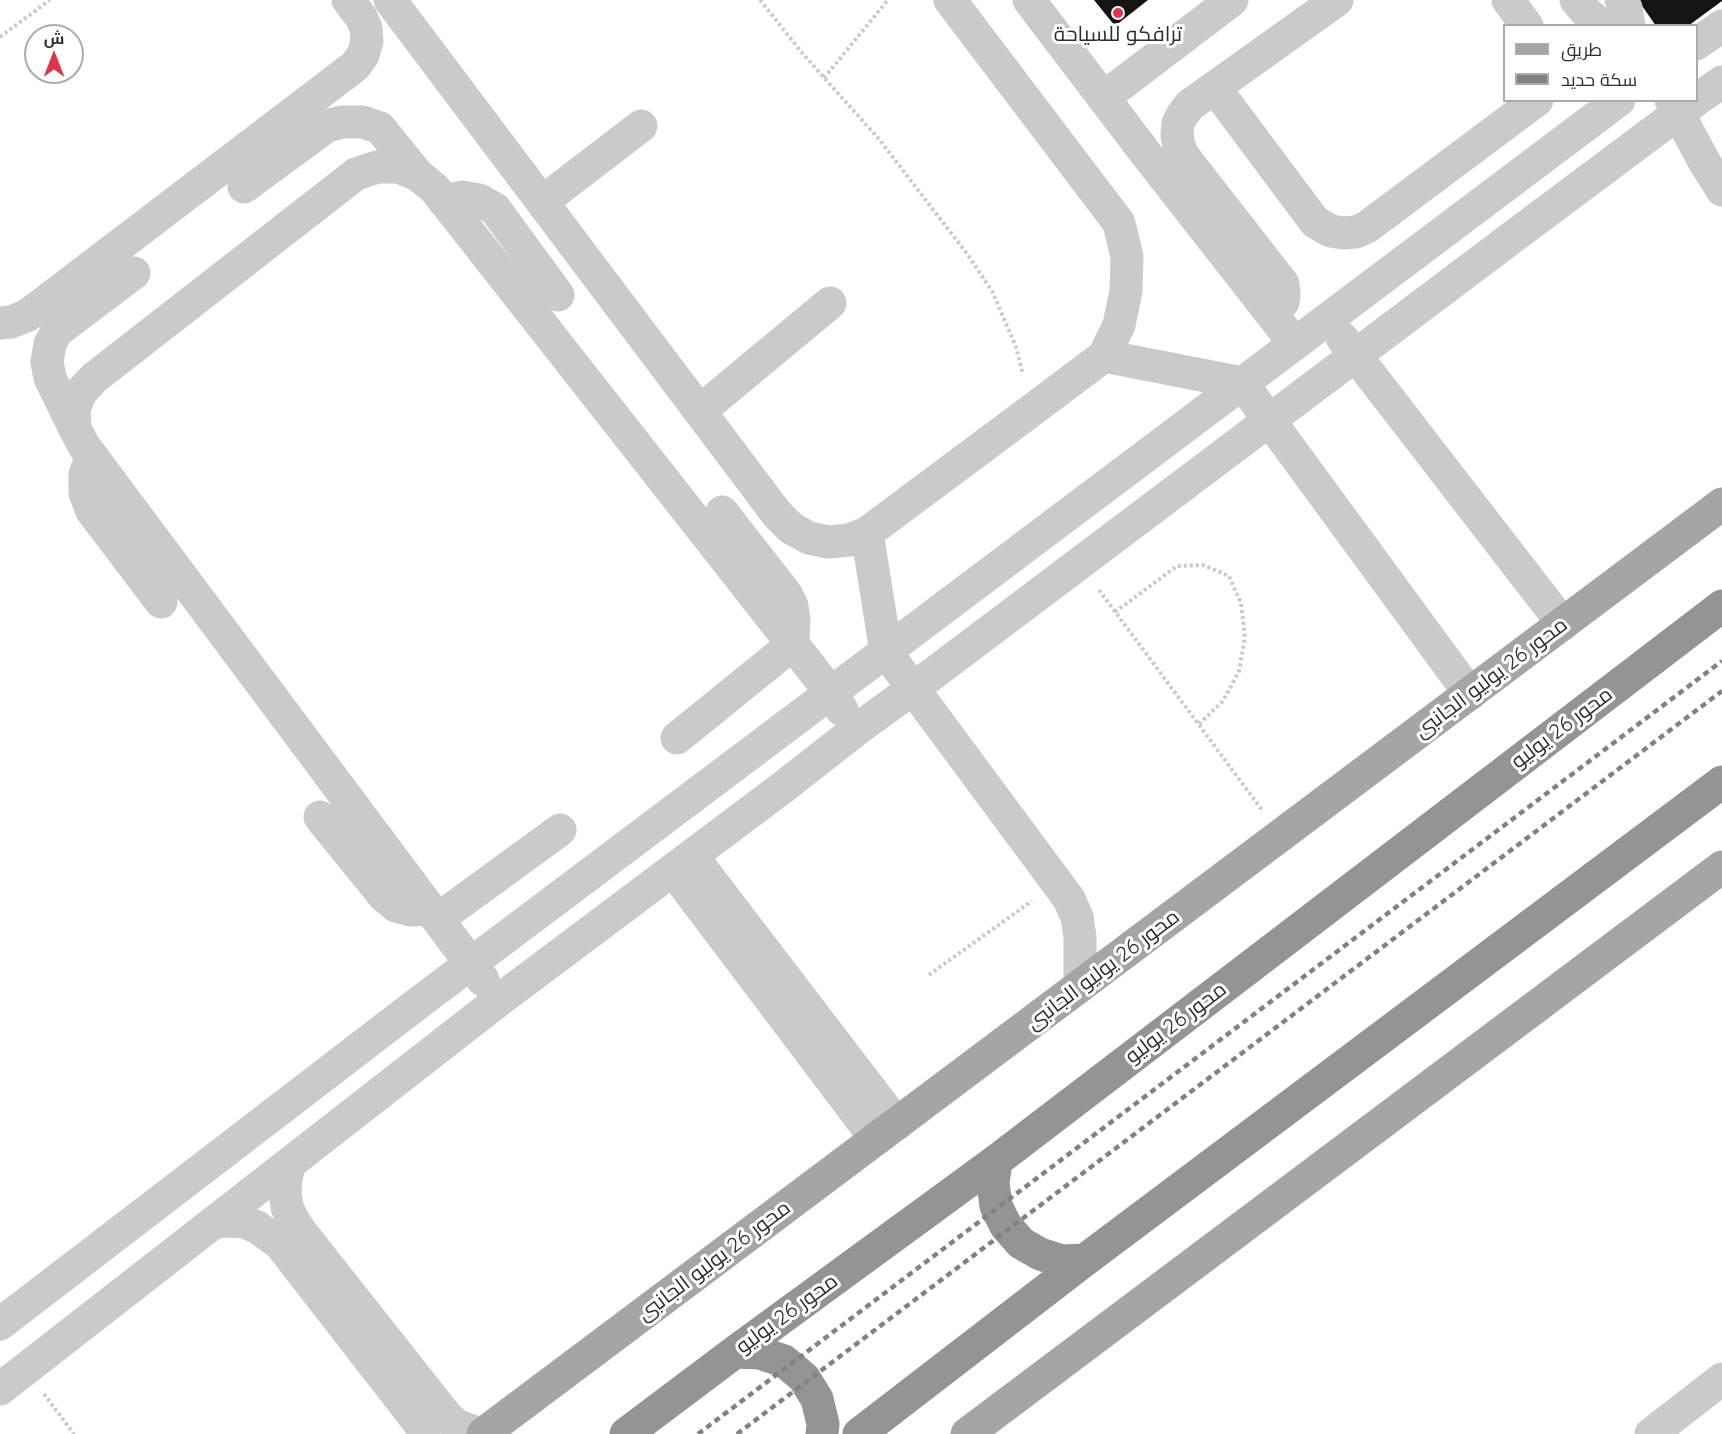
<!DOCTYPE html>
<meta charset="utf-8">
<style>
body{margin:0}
#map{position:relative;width:1722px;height:1434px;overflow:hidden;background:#fff;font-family:Quicksand,Cairo,sans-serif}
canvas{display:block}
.legend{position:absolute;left:1503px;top:24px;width:195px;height:78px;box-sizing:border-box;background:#fff;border:2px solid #ababab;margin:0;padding:8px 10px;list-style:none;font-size:18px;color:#2d2d2d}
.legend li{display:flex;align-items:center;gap:12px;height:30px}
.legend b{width:30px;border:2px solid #ababab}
.north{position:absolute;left:24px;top:24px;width:60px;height:60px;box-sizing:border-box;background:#fff;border:2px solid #ababab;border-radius:50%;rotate:0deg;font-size:16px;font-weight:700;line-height:24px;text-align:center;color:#2d2d2d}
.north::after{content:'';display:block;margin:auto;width:21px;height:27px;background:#df3549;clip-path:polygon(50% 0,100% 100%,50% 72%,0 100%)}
</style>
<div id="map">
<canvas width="1722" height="1434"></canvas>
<ul class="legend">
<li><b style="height:8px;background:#a5a5a5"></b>طريق</li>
<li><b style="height:8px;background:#828282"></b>سكة حديد</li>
</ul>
<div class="north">ش</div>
</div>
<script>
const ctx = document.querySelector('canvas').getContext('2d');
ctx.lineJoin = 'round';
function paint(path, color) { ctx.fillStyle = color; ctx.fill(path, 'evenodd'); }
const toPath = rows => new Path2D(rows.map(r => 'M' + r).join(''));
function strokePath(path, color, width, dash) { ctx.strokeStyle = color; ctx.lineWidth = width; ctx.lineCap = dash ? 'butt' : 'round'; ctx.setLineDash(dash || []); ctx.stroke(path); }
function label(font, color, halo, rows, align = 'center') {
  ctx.font = font + ' Quicksand,Cairo,sans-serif'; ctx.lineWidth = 6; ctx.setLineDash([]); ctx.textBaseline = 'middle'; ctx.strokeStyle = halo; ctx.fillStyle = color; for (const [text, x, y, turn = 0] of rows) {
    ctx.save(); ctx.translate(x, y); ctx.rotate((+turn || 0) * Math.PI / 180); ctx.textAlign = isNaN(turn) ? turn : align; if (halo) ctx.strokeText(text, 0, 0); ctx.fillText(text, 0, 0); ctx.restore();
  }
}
paint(toPath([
 [1094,0,1148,0,1115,26],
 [1638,0,1722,0,1722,1,1688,26,1656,26]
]), '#141414');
strokePath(toPath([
 [760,0,803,54,878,138,968,255,992,291,1016,347,1023,375],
 [0,37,50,0],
 [824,78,888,0],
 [1099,590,1262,810],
 [1115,612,1177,566,1203,565,1229,576,1241,603,1245,637,1239,671,1223,701,1198,725],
 [929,975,1032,901],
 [44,1394,74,1434]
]), '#cacaca', 4, [3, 3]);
strokePath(toPath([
 [390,0,777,514,791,528,809,538,828,542,849,540,867,533,1032,410,1104,356,1119,325,1126,291,1127,257,1119,223,950,0],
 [1029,0,1147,155,1295,344],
 [1508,0,1527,26],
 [1576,0,1588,14,1602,26],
 [1621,0,1626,8,1629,26],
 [1696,44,1722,26],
 [1215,88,1315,222,1331,231,1343,233,1356,232,1367,227,1537,100],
 [1103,98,1232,0],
 [1671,100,1705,163,1722,190],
 [1696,100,1722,82],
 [244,187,327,126,342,122,363,122,380,128,418,175],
 [444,201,462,197,479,200,495,209,558,295],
 [542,202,641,126],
 [1271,313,1283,302,1284,295,1283,284,1184,157,1179,146,1177,135,1178,123,1183,114,1190,105,1337,0],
 [0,323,11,322,28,315,355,66,363,55,367,41,366,28,361,17,348,0],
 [1342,338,1563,624],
 [1104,356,1242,383,1470,694],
 [700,411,830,303],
 [75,429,50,378,47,362,50,344,57,331,134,273],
 [92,456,85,474,85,493,92,511,161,602],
 [867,533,886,652,1069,899,1077,917,1080,937,1080,986],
 [677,738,793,644,794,620,792,606,786,594,722,512],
 [320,817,384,896,396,906,411,910,431,909],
 [692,856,897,1124],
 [673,870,876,1139],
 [438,919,560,830],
 [483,980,84,446,75,429,74,409,81,392,94,378,356,174,377,167,398,167,418,175,435,189,831,693,842,710],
 [290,1163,286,1178,285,1192,287,1207,293,1220,301,1232,448,1418,458,1426,481,1434],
 [214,1222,229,1221,244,1222,257,1227,280,1244,419,1423,424,1434],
 [0,1324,417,1004,1619,100],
 [0,1389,498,1001,782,788,856,730,914,688,1514,236,1696,100],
 [1651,1434,1722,1379]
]), '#cacaca', 33);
strokePath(toPath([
 [483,1434,1722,504],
 [967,1434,1722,867]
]), '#a5a5a5', 33);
strokePath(toPath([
 [996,1161,993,1183,996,1206,1006,1226,1021,1243,1040,1254,1062,1261,1085,1260],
 [735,1352,760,1353,784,1361,804,1378,817,1399,823,1424,822,1434],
 [626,1434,735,1352,996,1161,1722,606],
 [859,1434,1085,1260,1722,782]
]), '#949494', 33);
strokePath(toPath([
 [698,1434,1722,661],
 [737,1434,1722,691]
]), '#828282', 4.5, [6, 4.5]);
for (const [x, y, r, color] of [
 [1118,13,6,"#df3549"]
]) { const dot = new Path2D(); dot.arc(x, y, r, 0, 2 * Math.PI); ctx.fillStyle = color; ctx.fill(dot); strokePath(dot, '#fff', 2); }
label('21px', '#2d2d2d', '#fff', [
 ["ترافكو للسياحة",1118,35]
]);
label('21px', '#2d2d2d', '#fff', [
 ["محور 26 يوليو الجانبى",1491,678,-37],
 ["محور 26 يوليو",1562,728,-37],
 ["محور 26 يوليو الجانبى",1103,970,-37],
 ["محور 26 يوليو",1176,1023,-37],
 ["محور 26 يوليو الجانبى",714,1261,-37],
 ["محور 26 يوليو",787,1314,-36]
]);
</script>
